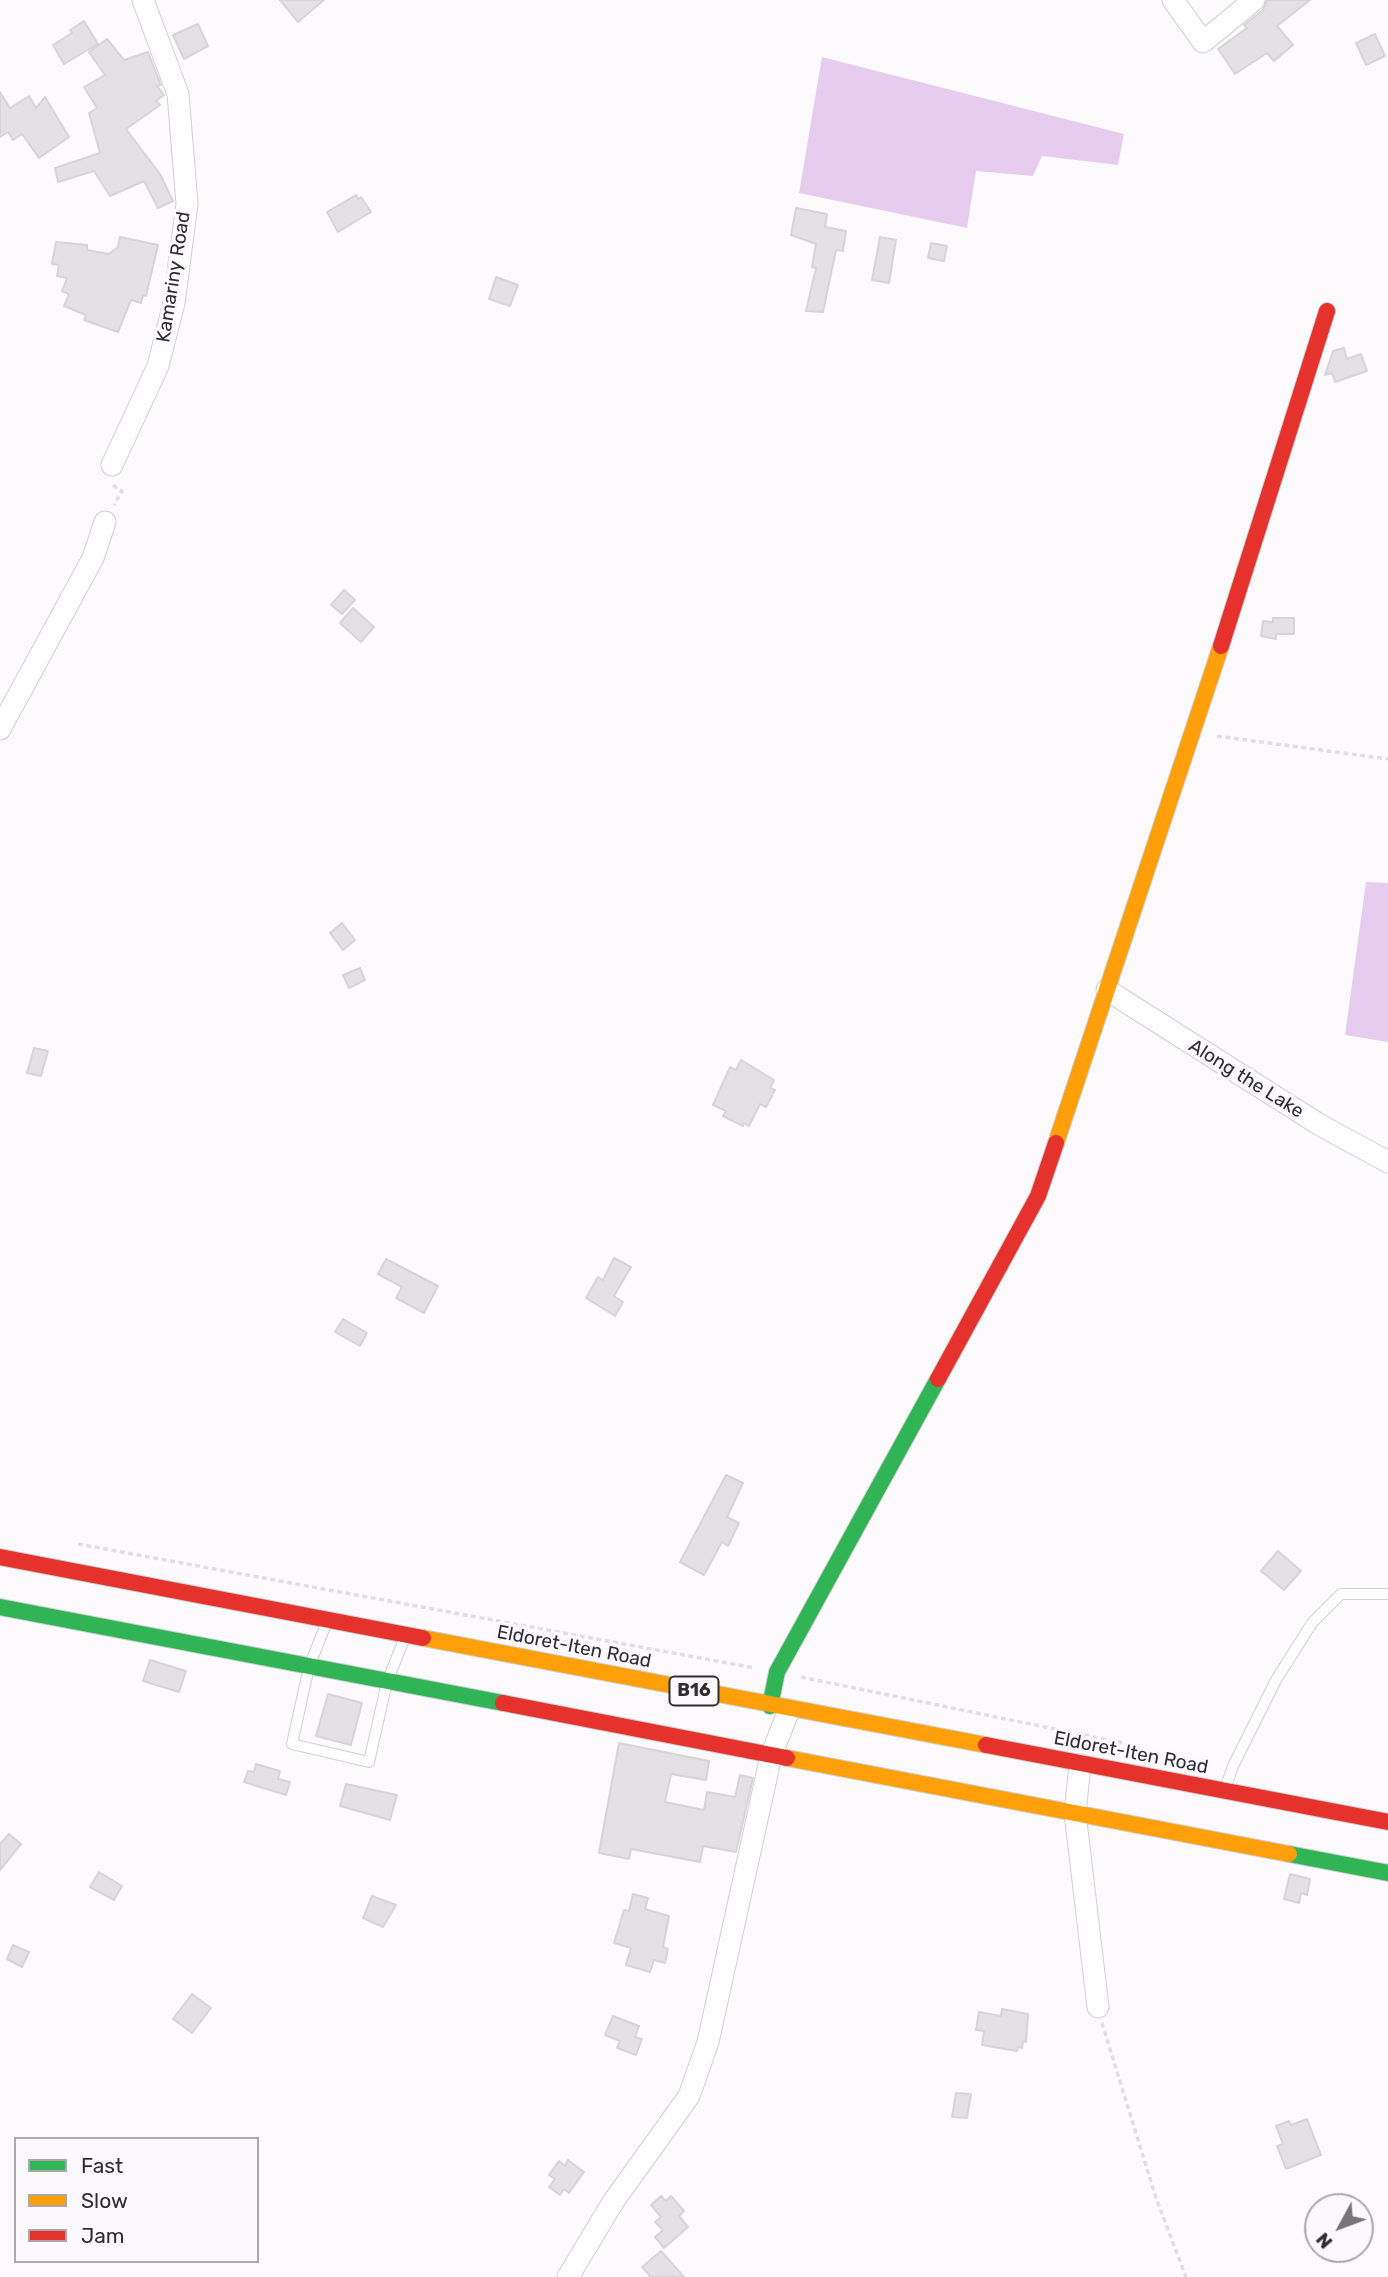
<!DOCTYPE html>
<style>
body{margin:0}
#map{position:relative;width:1388px;height:2277px;overflow:hidden;background:#fcfafd;font-family:Rubik,sans-serif}
canvas{display:block}
.legend{position:absolute;left:14px;top:2137px;width:245px;height:126px;box-sizing:border-box;background:#fcf9fe;border:2px solid #aaa8ab;margin:0;padding:9px 12px;list-style:none;font-size:21px;color:#2f2e2f}
.legend li{display:flex;align-items:center;gap:14px;height:35px}
.legend b{width:35px;border:2px solid #aaa8ab}
.north{position:absolute;left:1304px;top:2193px;width:70px;height:70px;box-sizing:border-box;background:#fcf9fe;border:2px solid #aaa8ab;border-radius:50%;rotate:229deg;font-size:19px;font-weight:700;line-height:28px;text-align:center;color:#2f2e2f}
.north::after{content:'';display:block;margin:auto;width:24px;height:32px;background:#777577;clip-path:polygon(50% 0,100% 100%,50% 72%,0 100%)}
</style>
<div id="map">
<canvas width="1388" height="2277"></canvas>
<ul class="legend">
<li><b style="height:9px;background:#30b455"></b>Fast</li>
<li><b style="height:9px;background:#ff9f0a"></b>Slow</li>
<li><b style="height:9px;background:#e5322d"></b>Jam</li>
</ul>
<div class="north">N</div>
</div>
<script>
const ctx = document.querySelector('canvas').getContext('2d');
ctx.lineJoin = 'round';
function paint(path, color) { ctx.fillStyle = color; ctx.fill(path, 'evenodd'); }
const toPath = rows => new Path2D(rows.map(r => 'M' + r).join(''));
function strokePath(path, color, width, dash) { ctx.strokeStyle = color; ctx.lineWidth = width; ctx.lineCap = dash ? 'butt' : 'round'; ctx.setLineDash(dash || []); ctx.stroke(path); }
function label(font, color, halo, rows, align = 'center') {
  ctx.font = font + ' Rubik,sans-serif'; ctx.lineWidth = 7; ctx.setLineDash([]); ctx.textBaseline = 'middle'; ctx.strokeStyle = halo; ctx.fillStyle = color; for (const [text, x, y, turn = 0] of rows) {
    ctx.save(); ctx.translate(x, y); ctx.rotate((+turn || 0) * Math.PI / 180); ctx.textAlign = isNaN(turn) ? turn : align; if (halo) ctx.strokeText(text, 0, 0); ctx.fillText(text, 0, 0); ctx.restore();
  }
}
paint(toPath([
 [822,57,1124,134,1118,165,1042,156,1033,176,976,171,967,228,799,193],
 [1366,882,1388,883,1388,1042,1345,1035]
]), '#e6cdef');
const building = toPath([
 [280,0,324,0,298,22,280,0],
 [1267,0,1310,0,1277,26,1293,45,1274,61,1267,53,1235,74,1218,49,1247,28,1244,25,1263,10,1267,0],
 [84,21,98,44,64,64,53,45,72,33,70,30,84,21],
 [198,24,208,46,184,59,173,35,198,24],
 [1375,34,1385,56,1366,65,1356,43,1375,34],
 [107,39,124,60,148,52,161,85,157,86,164,95,156,101,160,105,126,129,160,174,173,201,158,208,144,181,110,196,94,171,58,182,55,168,100,153,89,113,97,108,84,87,105,75,89,52,107,39],
 [0,92,10,108,29,96,36,108,45,97,69,137,39,158,22,134,13,140,8,132,0,137,0,92],
 [356,195,358,199,361,197,371,212,338,232,327,212,356,195],
 [796,208,827,214,825,227,846,231,843,251,836,250,823,312,806,311,816,268,812,267,816,244,791,235,796,208],
 [120,237,158,245,146,296,143,295,141,303,131,300,118,332,84,320,86,315,64,306,69,294,62,291,67,278,57,276,59,265,52,264,56,242,87,245,87,250,109,254,118,247,120,237],
 [880,237,896,240,889,283,872,280,880,237],
 [931,243,947,246,944,261,928,258,931,243],
 [496,277,518,285,510,306,489,299,496,277],
 [1344,348,1347,359,1361,354,1367,371,1335,382,1332,373,1325,375,1333,351,1344,348],
 [344,590,355,600,342,614,331,605,344,590],
 [353,608,374,627,361,642,340,623,353,608],
 [1273,618,1294,618,1294,634,1276,634,1276,639,1261,636,1263,621,1273,622,1273,618],
 [342,923,355,940,343,950,330,933,342,923],
 [360,968,365,980,349,988,343,975,360,968],
 [34,1048,48,1051,41,1076,27,1073,34,1048],
 [741,1060,774,1080,770,1088,775,1090,766,1107,760,1104,749,1126,744,1123,743,1126,723,1116,726,1111,713,1105,730,1067,736,1070,741,1060],
 [614,1258,631,1267,614,1296,623,1302,615,1316,586,1298,598,1277,603,1280,614,1258],
 [386,1259,438,1286,424,1313,396,1298,402,1287,378,1274,386,1259],
 [343,1319,367,1333,360,1346,335,1332,343,1319],
 [726,1475,743,1483,727,1517,739,1523,728,1546,722,1542,704,1575,680,1562,726,1475],
 [1278,1551,1301,1571,1284,1590,1261,1571,1278,1551],
 [150,1660,186,1671,179,1692,143,1681,150,1660],
 [328,1694,362,1703,351,1745,316,1736,328,1694],
 [619,1743,709,1761,706,1780,671,1774,665,1802,704,1810,707,1792,735,1797,740,1775,753,1778,736,1852,703,1846,700,1862,631,1849,629,1859,599,1853,619,1743],
 [256,1764,280,1771,278,1779,290,1782,286,1795,244,1782,248,1771,254,1772,256,1764],
 [346,1784,397,1795,390,1820,340,1806,346,1784],
 [9,1834,21,1844,0,1870,0,1844,9,1834],
 [99,1872,122,1886,114,1900,90,1887,99,1872],
 [1290,1874,1310,1879,1307,1895,1301,1893,1299,1903,1284,1899,1290,1874],
 [633,1894,648,1898,645,1909,669,1916,663,1947,668,1949,665,1963,654,1960,650,1972,626,1965,631,1948,614,1943,624,1910,629,1911,633,1894],
 [372,1896,396,1905,383,1927,363,1918,372,1896],
 [13,1945,29,1952,22,1967,7,1959,13,1945],
 [192,1994,211,2008,192,2033,173,2019,192,1994],
 [1002,2009,1028,2014,1026,2042,1023,2041,1022,2048,1018,2047,1017,2051,982,2045,984,2031,976,2030,979,2012,1001,2016,1002,2009],
 [613,2016,639,2026,635,2037,642,2039,636,2055,617,2048,620,2041,605,2035,613,2016],
 [956,2093,971,2094,967,2118,952,2117,956,2093],
 [1307,2119,1321,2155,1286,2169,1277,2146,1283,2144,1276,2126,1289,2121,1291,2125,1307,2119],
 [568,2160,584,2172,569,2193,564,2189,560,2195,549,2187,555,2179,549,2175,559,2161,565,2166,568,2160],
 [661,2196,666,2201,671,2196,684,2211,679,2216,688,2227,664,2248,655,2237,663,2230,655,2222,661,2217,651,2205,661,2196],
 [661,2251,684,2277,651,2277,642,2267,661,2251]
]);
paint(building, '#e3e1e4');
strokePath(building, '#d6d5d6', 2);
const lane = toPath([
 [326,1624,309,1667,292,1744,369,1762,387,1682,405,1637],
 [1226,1786,1233,1766,1276,1680,1312,1623,1341,1594,1388,1594]
]);
const street = toPath([
 [1173,0,1203,42,1254,0],
 [112,465,158,366,174,303,187,204,178,94,143,0],
 [0,729,93,558,105,522],
 [1107,990,1320,1125,1388,1162],
 [1080,1765,1075,1813,1098,2007],
 [568,2277,613,2202,689,2096,708,2042,771,1756,789,1710]
]);
const fast = toPath([
 [0,1607,503,1703],
 [770,1706,777,1672,938,1379],
 [1289,1854,1388,1873]
]);
const slow = toPath([
 [1056,1143,1221,646],
 [423,1638,986,1745],
 [787,1758,1289,1854]
]);
const jam = toPath([
 [1221,646,1327,311],
 [938,1379,1038,1196,1056,1143],
 [0,1557,423,1638],
 [503,1703,787,1758],
 [986,1745,1388,1822]
]);
strokePath(lane, '#d0cfd1', 12);
strokePath(street, '#d0cfd1', 23);
strokePath(fast, '#d0cfd1', 18);
strokePath(slow, '#d0cfd1', 18);
strokePath(jam, '#d0cfd1', 18);
strokePath(toPath([
 [113,485,122,491,114,505],
 [1217,736,1388,759],
 [78,1544,755,1668],
 [801,1677,1133,1745],
 [1102,2023,1156,2198,1186,2277]
]), '#dfdfdf', 3.5, [5, 3.5]);
strokePath(lane, '#fffeff', 10);
strokePath(street, '#fffeff', 21);
strokePath(fast, '#30b455', 16);
strokePath(slow, '#ff9f0a', 16);
strokePath(jam, '#e5322d', 16);
for (const [x, y, w] of [
 [694,1691,49]
]) { const box = new Path2D(); box.roundRect(x - w / 2, y - 14.5, w, 29, 5); ctx.fillStyle = '#fcf9fe'; ctx.fill(box); strokePath(box, '#2f2e2f', 2); }
label('bold 18px', '#2f2e2f', null, [
 ["B16",694,1691]
]);
label('19px', '#2f2e2f', '#fcf9fe', [
 ["Kamariny Road",174,277,-81],
 ["Along the Lake",1246,1079,32],
 ["Eldoret-Iten Road",574,1647,11],
 ["Eldoret-Iten Road",1131,1753,11]
]);
</script>
